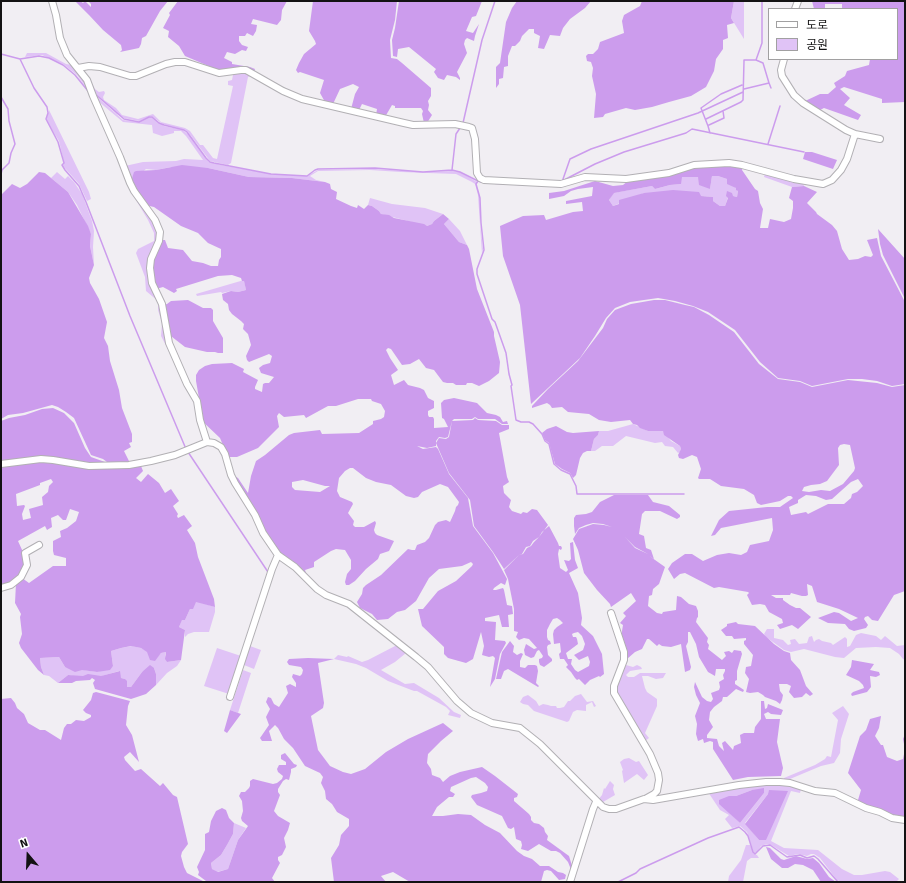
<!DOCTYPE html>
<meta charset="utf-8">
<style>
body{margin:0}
#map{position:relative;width:906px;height:883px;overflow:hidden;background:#f1eef3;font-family:Signika,"Noto Sans KR",sans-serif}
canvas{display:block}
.frame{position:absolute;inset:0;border:2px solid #131213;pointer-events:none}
.legend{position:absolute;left:768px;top:8px;width:130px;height:52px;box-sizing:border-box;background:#fff;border:1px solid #a1a0a1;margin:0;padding:5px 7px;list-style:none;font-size:12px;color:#131213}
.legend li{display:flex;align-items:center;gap:8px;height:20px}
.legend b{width:20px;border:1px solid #a1a0a1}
.north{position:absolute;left:8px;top:835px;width:40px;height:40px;-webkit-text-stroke:3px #fff;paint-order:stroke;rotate:341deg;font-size:11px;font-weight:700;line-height:16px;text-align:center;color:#131213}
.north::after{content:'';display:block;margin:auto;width:14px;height:18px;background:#131213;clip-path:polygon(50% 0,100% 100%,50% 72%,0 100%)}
</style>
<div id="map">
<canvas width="906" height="883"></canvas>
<div class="frame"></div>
<ul class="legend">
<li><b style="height:5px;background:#fff"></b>도로</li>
<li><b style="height:11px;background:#e0c3f6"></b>공원</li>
</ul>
<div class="north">N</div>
</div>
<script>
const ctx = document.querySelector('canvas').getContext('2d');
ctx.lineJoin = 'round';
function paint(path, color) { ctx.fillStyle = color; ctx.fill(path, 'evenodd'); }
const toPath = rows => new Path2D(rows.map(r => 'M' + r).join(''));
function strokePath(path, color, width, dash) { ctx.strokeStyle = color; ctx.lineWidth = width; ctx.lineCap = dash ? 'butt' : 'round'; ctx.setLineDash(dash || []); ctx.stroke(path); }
paint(toPath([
 [734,1,744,1,744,39,731,18],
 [27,53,46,53,66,64,72,65,82,75,88,90,77,75,63,64,42,55,25,57],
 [81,69,84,70,95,89,99,92,104,91,105,93,103,97,104,100,116,108,122,115,138,119,153,114,161,122,185,128,190,131,200,145,203,145,213,158,217,159,233,86,228,85,228,81,232,80,233,75,240,71,252,75,248,77,231,163,228,165,210,161,188,132,185,130,163,124,151,116,139,121,124,118,117,114,93,91],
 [93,93,123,120,139,122,149,117,152,117,164,126,183,130,191,137,209,162,221,165,271,174,307,176,318,170,375,169,424,172,452,171,460,172,477,182,476,184,480,198,480,223,483,249,482,254,478,195,475,184,472,182,456,174,401,172,370,170,318,171,310,176,316,180,325,182,292,178,249,177,208,168,171,167,156,170,146,169,131,182,125,166,143,162,176,161,184,159,203,160,186,136,181,131,174,131,174,133,162,136,153,133,152,125,123,122,98,101],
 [49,110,89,192,91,199,87,201,79,184,63,166,64,162,59,141,47,122,47,117],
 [57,172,65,179,68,176,74,182,82,194,92,221,94,231,93,247,94,265,90,246,91,234,77,205,68,192,51,178],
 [765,173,803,183,804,186,792,187,764,177],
 [712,176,718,176,727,179,736,188,738,191,737,197,733,196,728,197,725,206,720,206,713,201,713,197,701,196,644,193,613,206,609,200,613,193,652,186,655,189,670,185,681,184,681,177,698,177,710,189],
 [128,186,155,223,158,232,157,297,163,320,165,338,173,359,161,336,162,323,158,310,158,301,146,291,145,277,136,253,138,249,154,241,154,233,148,220,133,195],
 [370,198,392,204,425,208,443,214,434,221,432,224,427,226,381,214,379,211,372,206,368,205],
 [449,219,460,231,467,245,459,242,444,224],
 [244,280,246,290,238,292,231,291,222,293,221,292,197,296,196,294],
 [633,424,648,431,663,431,671,441,680,446,681,449,680,452,678,453,673,447,665,446,662,442,655,443,626,436,613,446,602,446,595,451,591,451,594,439,598,435,599,431,608,431],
 [196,601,215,607,215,612,209,632,194,632,188,634,185,637,185,630,179,627,182,619,185,620,190,609],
 [767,629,774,629,774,638,783,640,788,645,791,644,790,640,795,639,799,644,807,643,809,637,812,636,814,642,816,640,819,639,822,641,831,643,833,645,845,637,847,639,847,647,850,646,856,635,861,633,876,636,881,640,885,636,897,646,905,645,905,660,903,659,899,654,890,648,876,647,856,648,844,658,835,657,804,649,791,652,784,650,766,637,764,634],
 [397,645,406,653,395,662,381,670,405,684,414,683,439,698,454,712,461,715,460,718,448,715,450,711,446,707,417,691,414,691,388,681,366,668,356,664,334,659,338,655,347,657,348,656,362,662,368,660],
 [132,646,141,648,158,656,161,653,166,652,165,655,167,662,181,660,177,666,167,673,156,685,156,674,154,668,142,672,131,687,127,687,125,679,121,678,120,676,119,671,102,676,74,676,68,675,58,683,49,676,44,675,41,667,40,658,59,657,65,667,97,672,113,666,111,651,121,648],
 [250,646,261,650,254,669,244,665],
 [217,648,241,656,229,694,204,686],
 [626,665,633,667,637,665,641,667,642,669,630,671,626,675,628,677,634,677,640,673,666,673,663,678,656,679,648,676,642,676,645,688,647,692,657,699,657,706,645,733,649,738,645,741,617,694,616,689],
 [243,670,251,673,238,713,230,710],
 [581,694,587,702,593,701,596,706,594,707,592,702,586,705,586,711,577,710,573,712,569,721,567,722,534,711,528,705,523,704,520,702,523,697,528,695,536,701,539,706,543,704,548,705,551,706,556,706,557,708,560,708,564,707,568,701,570,701,575,696],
 [843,706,849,714,841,739,840,753,834,763,821,766,790,779,790,781,784,780,784,778,815,765,825,759,827,756,831,757,838,720,832,713],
 [629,758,636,762,639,761,648,775,644,780,637,774,624,783,622,771,623,770,620,762,624,759],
 [610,781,614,785,613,789,615,795,603,802,605,805,615,807,604,806,598,800,602,795,604,788,605,789],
 [760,784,783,784,801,789,800,793,791,791,771,841,784,848,818,850,842,869,854,875,862,875,885,871,890,872,899,879,896,882,842,882,837,880,820,858,814,854,811,854,807,856,798,854,789,856,771,845,767,844,761,846,757,852,754,853,747,832,740,826,732,828,725,819,729,815,720,810,708,792],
 [752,790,756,790,764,793,740,823,729,812,729,796,736,796],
 [769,790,759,840,745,823,768,794],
 [234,823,246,828,238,840,228,869,217,872,212,869,211,863,221,855,227,845,233,834],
 [746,845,750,845,754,854,757,855,759,858,751,858,747,861,743,882,728,882,729,876,741,860]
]), '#e0c3f6');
paint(toPath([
 [75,1,80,1,83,3,85,1,91,7,91,4,88,1,168,1,160,11,146,36,142,38,141,44,139,48,120,52,122,50,121,45,103,30,89,15],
 [178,1,287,1,282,10,281,20,277,25,253,19,251,24,257,25,256,31,253,36,247,33,245,36,239,36,239,41,242,45,248,47,246,51,242,50,235,54,227,52,224,58,232,62,232,64,250,67,255,69,254,72,225,71,218,70,185,56,179,46,168,37,169,31,163,28,170,15,169,13],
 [313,1,397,1,395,20,390,40,391,58,397,59,402,63,431,88,431,96,428,101,429,105,428,110,432,115,427,123,424,123,422,114,423,111,421,108,395,108,395,106,392,105,385,117,376,115,377,109,362,104,359,110,351,109,355,94,359,87,353,84,340,89,333,104,325,102,320,93,324,80,300,72,298,73,296,70,299,63,304,54,316,44,315,41,309,31],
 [399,1,482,1,476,16,472,17,466,31,473,33,479,24,475,36,474,41,467,38,465,40,464,44,467,53,457,72,460,78,460,80,456,77,447,75,444,80,438,78,434,72,436,69,409,47,398,49,397,57,393,56,392,40,395,28],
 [517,1,591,1,585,8,570,19,563,28,560,36,550,35,544,49,538,48,540,36,534,33,534,29,529,29,522,36,520,41,515,46,512,46,508,56,508,66,504,67,503,78,499,79,499,84,496,88,496,67,500,63,506,22,512,8],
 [642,1,734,1,731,18,734,23,727,25,728,38,723,40,723,49,716,59,714,71,706,87,691,96,669,102,652,107,635,110,626,108,605,114,603,117,594,118,596,94,592,76,593,68,591,62,587,61,586,56,588,54,593,54,598,49,600,42,624,33,622,21,624,15,640,6],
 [812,1,905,1,905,102,882,103,882,99,844,87,840,89,850,98,844,105,861,115,858,120,824,108,818,111,803,102,820,94,828,94,836,87,834,83,845,76,847,71,869,65,870,59,897,59,897,9,842,9,842,4,825,4,825,9,814,9],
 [805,152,812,152,837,160,833,169,803,159],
 [182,165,208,168,249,177,292,178,325,182,330,184,331,189,337,192,336,199,351,206,357,208,358,205,364,209,368,205,372,206,379,211,381,214,389,215,394,218,424,224,427,226,432,224,434,221,443,214,449,219,444,224,459,242,467,245,469,249,477,289,494,332,494,336,500,362,499,373,489,381,479,386,472,383,467,383,466,385,456,385,453,383,447,383,443,382,434,370,426,368,419,359,410,364,402,365,391,349,388,348,386,350,390,358,398,370,391,375,394,385,404,380,408,385,420,388,424,390,428,398,434,401,434,408,428,411,428,415,429,417,433,417,434,419,434,428,448,427,444,419,442,418,441,403,444,400,454,398,477,403,487,413,496,415,500,417,503,422,507,421,508,424,502,424,495,419,478,419,475,417,472,419,454,419,452,421,448,437,445,438,439,437,436,441,436,446,427,448,417,446,423,449,436,447,438,449,449,474,468,498,473,526,493,553,507,579,505,585,501,583,494,588,493,590,496,590,503,588,504,590,507,605,512,606,513,614,508,615,509,627,502,627,499,615,485,618,485,621,496,622,495,640,505,641,506,643,500,654,495,679,490,687,495,658,493,656,489,657,482,655,484,646,481,632,473,659,466,663,448,658,444,654,444,647,422,626,418,609,423,609,438,591,456,581,472,566,473,564,471,562,462,566,439,569,429,578,416,601,405,610,397,612,388,619,377,620,372,614,360,608,357,602,362,594,363,588,366,585,381,575,408,549,412,550,415,550,417,545,425,542,429,538,435,525,438,522,446,520,450,522,455,511,456,507,458,505,459,502,448,487,440,484,422,492,418,497,414,498,406,496,391,485,376,482,366,478,353,468,350,468,345,471,339,478,337,491,340,497,352,502,353,504,348,513,354,521,353,525,355,527,364,527,375,521,376,523,374,530,375,533,377,535,394,541,389,551,380,554,378,559,366,569,355,581,349,585,346,585,345,582,347,574,351,569,351,560,345,550,336,549,331,551,314,562,314,567,305,570,306,573,312,580,282,556,268,540,247,499,248,497,247,498,233,475,238,478,248,493,251,476,256,461,265,455,289,435,294,433,320,430,322,434,359,433,373,424,373,421,381,419,384,417,385,411,381,404,372,401,371,399,358,399,336,406,328,406,306,418,304,415,284,417,279,413,277,416,279,427,258,448,237,457,228,457,220,438,201,420,202,415,196,381,196,375,199,370,205,366,212,364,232,363,244,369,243,372,258,380,255,387,255,389,262,392,263,384,265,383,269,383,274,377,261,373,259,368,263,365,270,363,272,356,269,354,249,362,247,360,246,356,251,345,248,334,243,329,244,324,241,321,232,314,229,310,228,304,223,300,222,294,231,291,238,292,246,290,244,281,242,281,241,278,232,275,218,276,176,289,177,291,174,293,163,287,156,289,150,267,160,240,165,240,168,248,183,250,192,261,203,263,211,266,218,266,219,260,221,257,221,249,208,243,198,233,181,226,154,207,145,205,131,182,134,172,136,171,156,170],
 [303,480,325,486,330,486,320,492,295,490,292,487,292,482],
 [712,165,743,166,742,170,755,189,758,191,760,203,763,209,760,228,768,228,770,219,784,222,791,219,793,208,793,201,789,198,792,187,804,186,817,192,807,203,816,212,817,214,832,225,837,231,842,249,849,260,858,259,865,256,871,257,873,255,867,240,877,238,881,256,905,302,905,384,892,386,877,381,862,379,848,379,812,386,800,381,778,378,760,362,735,330,708,312,693,306,675,301,658,298,630,302,615,308,606,318,595,336,580,358,531,404,520,305,503,256,500,226,523,216,544,215,546,220,573,212,583,211,582,202,566,204,566,201,592,196,593,187,578,189,571,191,564,196,549,199,549,193,564,191,595,181,613,186,623,185,628,181,695,166],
 [712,176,718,176,727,179,727,184,736,188,736,190,738,191,737,197,733,196,732,193,727,191,726,196,728,198,725,206,720,206,713,201,713,197,701,196,699,192,673,190,644,193,619,200,619,204,613,206,609,200,614,193,652,186,655,189,670,185,681,184,682,177,698,177,699,185,710,189],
 [39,172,45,173,68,192,88,226,91,234,90,246,94,265,89,278,90,283,99,299,107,322,104,338,108,346,110,361,119,390,122,408,132,434,132,442,129,443,131,447,124,451,130,463,111,465,103,459,91,455,74,418,66,412,58,407,52,405,23,413,8,415,1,419,1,195,12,184,20,188,27,184],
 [878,229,905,259,905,299,883,255,880,244],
 [188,300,203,308,211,308,213,310,213,321,223,338,223,353,218,353,215,352,207,352,185,347,167,333,163,305,167,304,171,301],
 [654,300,665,300,685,305,694,307,709,315,734,332,759,364,778,379,800,382,812,387,848,380,877,383,892,387,905,385,905,591,894,595,878,621,872,620,868,616,865,617,864,619,868,625,866,628,854,631,849,629,845,624,828,623,818,618,834,612,839,613,851,621,858,618,839,609,817,602,812,586,807,584,808,595,806,596,802,596,791,593,790,595,771,595,776,598,783,598,783,600,790,605,796,608,800,608,811,617,798,629,792,625,780,629,777,625,783,623,782,619,769,612,765,605,760,604,752,605,747,595,749,593,748,592,719,587,714,588,685,573,680,574,674,579,668,569,672,563,685,554,692,554,703,561,717,555,729,553,741,555,747,552,750,545,769,541,773,530,772,518,721,528,715,535,711,536,719,520,729,511,767,507,780,507,793,498,791,496,788,496,780,501,761,505,757,503,754,495,744,489,721,486,710,479,699,479,698,478,701,469,697,457,692,455,683,459,679,458,678,455,681,449,680,446,664,435,663,431,648,431,640,428,637,425,633,424,630,420,611,422,599,420,589,414,568,412,562,407,552,408,550,405,547,403,532,408,532,406,548,389,578,361,603,328,607,319,615,310,631,304],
 [844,444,850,445,855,468,854,471,843,484,830,491,821,490,809,492,802,491,804,487,811,485,820,484,827,481,839,465,838,448,840,445],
 [858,479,863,486,857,492,852,494,851,498,844,504,828,504,808,514,806,512,791,515,789,507,798,503,798,500,806,495,816,496,826,500,832,499,851,482],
 [53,408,64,413,74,423,85,448,91,457,105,462,106,464,90,465,53,458,1,463,1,421,9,418,25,415,42,409],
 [475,418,478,420,496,421,502,425,509,425,509,429,499,433,507,477,509,482,503,486,504,493,511,500,509,507,512,511,521,514,523,512,527,513,532,509,537,510,548,525,539,537,533,541,530,546,526,547,522,554,519,555,504,569,493,552,474,526,470,500,449,473,436,443,439,438,446,439,449,437,452,421,473,420],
 [556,426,567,432,573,433,599,431,598,435,594,439,591,451,587,451,583,453,580,458,576,475,573,478,570,473,562,469,555,464,549,443,545,440,542,433,547,429],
 [41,462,49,462,84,468,141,466,143,471,136,478,141,482,148,474,159,483,165,493,171,489,179,501,173,506,178,514,177,516,178,518,184,515,192,526,187,530,195,543,198,557,214,599,215,607,196,602,193,609,190,609,185,620,182,620,179,627,185,630,181,660,167,662,165,659,166,652,161,653,155,661,150,660,147,652,141,648,131,646,121,648,111,651,113,666,110,670,97,672,82,670,75,672,65,667,59,657,40,658,41,667,44,675,38,670,21,648,19,643,22,634,20,617,21,614,15,603,16,583,22,578,29,583,53,566,66,566,66,558,54,555,53,551,53,541,61,537,60,531,67,528,76,521,79,512,70,509,66,520,63,520,58,515,51,518,52,527,47,530,45,526,18,541,23,552,25,564,20,577,1,587,1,466],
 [51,479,53,482,49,486,48,492,42,497,43,505,29,509,31,518,23,520,22,514,25,506,24,505,17,506,16,494,40,485,40,483],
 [614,495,648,495,653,502,669,506,680,515,680,517,677,519,660,511,645,511,642,514,639,534,644,536,646,548,651,550,654,559,648,555,665,567,659,584,653,589,652,595,649,596,648,606,657,613,662,614,663,612,676,610,677,596,681,597,689,604,696,606,698,611,698,617,697,618,696,622,708,638,707,642,709,645,708,649,722,660,726,656,724,652,729,651,732,653,734,650,741,651,742,654,737,671,737,680,735,681,735,684,744,690,743,692,736,689,727,697,723,697,722,701,714,707,710,712,709,720,713,727,707,735,707,738,717,739,719,746,724,751,722,743,725,741,733,750,734,746,741,743,740,735,744,733,754,733,755,727,761,719,761,701,764,701,765,709,767,708,768,704,783,710,781,715,771,714,768,712,764,714,766,719,780,719,777,742,783,768,781,776,748,777,733,780,713,749,713,742,710,741,704,743,703,739,698,741,696,734,697,724,695,716,700,703,696,695,694,687,695,682,702,697,707,701,711,702,713,699,711,693,719,690,720,687,719,682,724,679,723,675,725,671,725,669,716,669,715,676,708,672,699,657,696,644,690,632,688,632,688,642,686,646,691,667,690,670,685,672,681,644,671,647,662,646,659,644,657,646,649,639,647,639,642,649,635,652,627,659,621,637,623,625,620,623,626,616,623,613,636,601,631,593,611,607,610,604,597,590,584,573,578,550,573,539,579,529,593,524,604,525,612,527,625,537,635,548,648,554,635,547,625,537,612,527,603,524,593,523,586,525,579,528,575,534,574,526,574,518,576,515,586,514,592,512,600,502],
 [549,526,558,543,559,546,561,546,562,548,561,550,559,549,558,554,560,568,566,572,568,570,564,560,569,561,571,559,570,543,573,542,575,560,578,568,569,573,578,593,582,618,581,625,593,636,602,654,604,674,600,677,599,676,590,680,585,685,579,679,577,680,575,678,571,672,566,667,568,665,564,659,560,659,559,654,561,652,560,643,554,644,553,634,554,630,557,627,563,623,560,620,557,618,553,619,550,624,547,630,547,637,548,640,550,641,551,644,548,645,547,647,548,655,552,659,552,661,544,667,540,665,539,662,539,659,542,658,543,656,539,650,537,651,534,657,531,658,525,655,524,650,526,644,534,649,537,648,529,639,524,638,519,640,516,637,518,632,514,631,514,609,508,579,504,570,519,555,523,554,527,548,531,546,534,542,539,537,542,532],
 [578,632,582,636,585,644,583,650,574,655,579,660,588,656,590,662,589,666,578,672,575,670,571,664,572,659,568,659,566,653,578,644,577,639,576,637,573,637,572,634,574,633],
 [736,622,738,624,755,626,774,644,784,651,790,653,791,660,800,670,806,686,813,694,810,696,806,693,802,697,794,698,789,692,791,686,787,684,779,684,780,691,783,695,782,700,780,704,776,701,765,697,763,695,758,692,750,693,746,692,749,679,745,673,746,667,751,666,753,655,744,644,744,641,746,640,746,638,734,639,732,636,726,636,721,630,727,626,727,624],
 [510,641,514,646,513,652,517,655,521,653,523,654,520,661,520,667,525,668,528,665,535,665,537,666,538,671,536,683,539,686,538,687,508,669,504,671,501,679,496,679,502,652],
 [308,658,334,659,318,663,324,703,323,708,311,716,318,750,330,766,343,772,351,774,365,769,386,752,408,739,443,723,453,731,441,741,428,754,427,763,431,769,432,775,440,778,443,782,450,776,460,772,482,767,495,776,518,794,517,797,514,798,514,801,529,814,531,817,531,820,534,823,539,824,544,828,545,832,548,836,547,840,569,856,573,869,571,875,570,867,568,862,560,853,556,851,551,851,539,844,528,851,521,849,522,845,521,841,516,839,514,827,511,829,508,828,502,816,477,805,471,797,472,795,481,793,487,791,488,787,485,783,476,777,471,778,451,787,450,791,455,794,453,797,449,797,437,807,432,816,443,816,458,814,471,815,485,825,500,833,517,851,524,856,532,859,540,866,549,866,558,872,563,873,566,875,565,879,559,880,551,871,547,870,544,871,541,882,410,882,393,872,381,876,386,882,334,882,331,858,339,845,341,835,349,826,349,819,337,812,332,804,326,799,325,791,321,783,323,777,320,773,305,766,293,748,284,739,278,728,275,725,269,731,272,741,262,741,260,738,269,725,266,717,270,709,266,702,268,697,271,698,274,704,279,707,288,693,286,686,290,684,296,687,296,683,292,677,293,674,300,676,302,674,303,670,301,667,289,665,287,662,289,659],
 [852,660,874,664,870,670,879,672,880,675,876,677,870,676,871,687,867,692,852,696,851,694,853,692,864,688,863,685,859,681,846,675,851,667],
 [150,665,154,668,156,674,156,685,146,694,131,699,95,689,93,683,95,680,92,678,90,680,76,681,72,683,58,683,68,675,83,676,88,674,101,676,120,671,121,678,125,679,127,681,127,687,131,687,142,672],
 [96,692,130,701,128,706,126,725,132,735,139,762,130,752,124,757,125,760,135,771,141,769,160,786,163,783,173,795,177,797,188,844,182,852,181,856,184,867,187,873,205,882,206,881,198,875,199,872,197,867,205,850,205,834,209,832,211,821,216,811,222,808,226,810,229,818,234,823,233,834,227,845,221,855,211,863,212,869,218,872,228,869,238,840,248,826,242,821,241,818,243,811,242,801,239,796,241,792,245,792,249,788,250,786,250,781,253,779,273,784,277,783,282,779,283,776,278,772,277,769,279,765,286,765,286,762,281,759,281,755,285,753,294,764,297,765,296,767,291,769,291,772,289,780,286,779,283,781,278,789,278,792,280,795,274,811,278,816,290,823,288,830,284,838,286,847,282,855,278,857,278,860,280,863,272,878,275,882,1,882,1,699,11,698,15,703,17,708,24,714,28,723,40,730,45,730,61,740,64,728,67,724,71,724,76,720,84,721,91,717,91,715,86,713,83,710,91,700,93,693],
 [230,710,241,714,227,733,224,731],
 [881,716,879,728,875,736,881,745,883,745,887,757,897,761,903,759,905,749,903,739,905,734,905,819,893,816,859,802,858,800,861,790,848,773,860,736,866,730,870,719],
 [764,788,764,793,740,823,719,804,719,800,729,796,736,796,752,790],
 [769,790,788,791,766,840,759,840,745,824,768,794],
 [766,847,770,848,781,859,784,860,796,856,807,859,813,858,819,863,829,877,836,882,821,882,813,870,803,865,795,864,788,868,782,868,771,859]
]), '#cc9ced');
strokePath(toPath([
 [1,54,20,59,39,56,49,58,63,65,75,75,88,91],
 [20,59,34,88,47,107,48,113,46,119,58,142,64,163,62,165,65,170,79,186,86,202,130,316,186,449],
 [769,83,771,88],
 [744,89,769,83,763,63,756,60],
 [94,93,124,119,139,122,149,117,152,117,159,123,164,125,184,130,187,132,206,158,210,162,214,163,271,174,307,176,315,170,318,169,375,168,423,172,452,170,460,172,478,181,481,182],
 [1,97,8,109,9,121,15,144,11,153,9,163,2,170,1,174],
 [706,119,741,102,743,100,744,61,744,60,756,60,762,43,762,1],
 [463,123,482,40,495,1],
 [709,125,724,118,723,111],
 [710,133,708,126,701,108,721,94,742,85],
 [768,144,780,106],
 [452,170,456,134,460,128],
 [564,180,595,164,624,152,686,133,692,129,804,152],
 [478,181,476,184,480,198,481,223,484,250,477,269,477,274,492,319,495,322,506,353,509,374,512,385,511,386,516,420,521,422,529,422,533,424,542,434,545,441,549,444,554,464,561,470,570,474,576,486,577,494,684,494],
 [562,182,570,159,591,149,698,113,743,92],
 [489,183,551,186],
 [188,452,268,572],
 [618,882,636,873,640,869,708,838,739,827,745,832,748,836,753,852,755,854,763,846,770,845,787,857,800,855,807,858,814,856,818,859,838,882]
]), '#cc9ced', 1.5);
const street = toPath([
 [52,1,56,15,60,38,67,55,87,80,93,96,120,157,130,183,134,191,155,220,160,232,159,241,151,259,150,268,152,283,162,304,169,343,187,384,197,401,200,420,207,442],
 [795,9,798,1],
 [784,59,781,70,782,76,794,95,803,103,846,130,855,134,880,139],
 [78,68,89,66,100,67,130,76,136,76,166,64,175,62,185,62,219,73,241,70,246,70,283,91,302,99,404,123,413,125,455,124,469,127,472,128,475,139,477,173,480,178,484,180,561,184,585,177,626,179,669,173,694,165,729,163,742,165,794,179,823,184,832,180,841,170,847,159,855,134],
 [1,464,41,459,53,460,89,466,129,465,151,461,175,455,207,442,214,443,221,447,225,454,231,475,235,483,255,515,263,533,278,555,295,567,317,589,326,595,349,604,416,657,428,667,457,701,471,713,492,723,520,728,540,744,603,807,609,809,616,809,644,799,653,800,739,785,766,782,780,782,790,783,815,791,835,793,866,808,880,812,892,818,905,820],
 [1,588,11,585,21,577,27,565,25,553,39,545],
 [611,613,624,652,624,660,614,686,614,693,650,754,658,773,659,780,657,791,654,794,645,799],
 [230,697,272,569,278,555],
 [570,882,593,809,596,802]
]);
strokePath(street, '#b2b0b4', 8);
strokePath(street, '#fff', 6);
</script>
